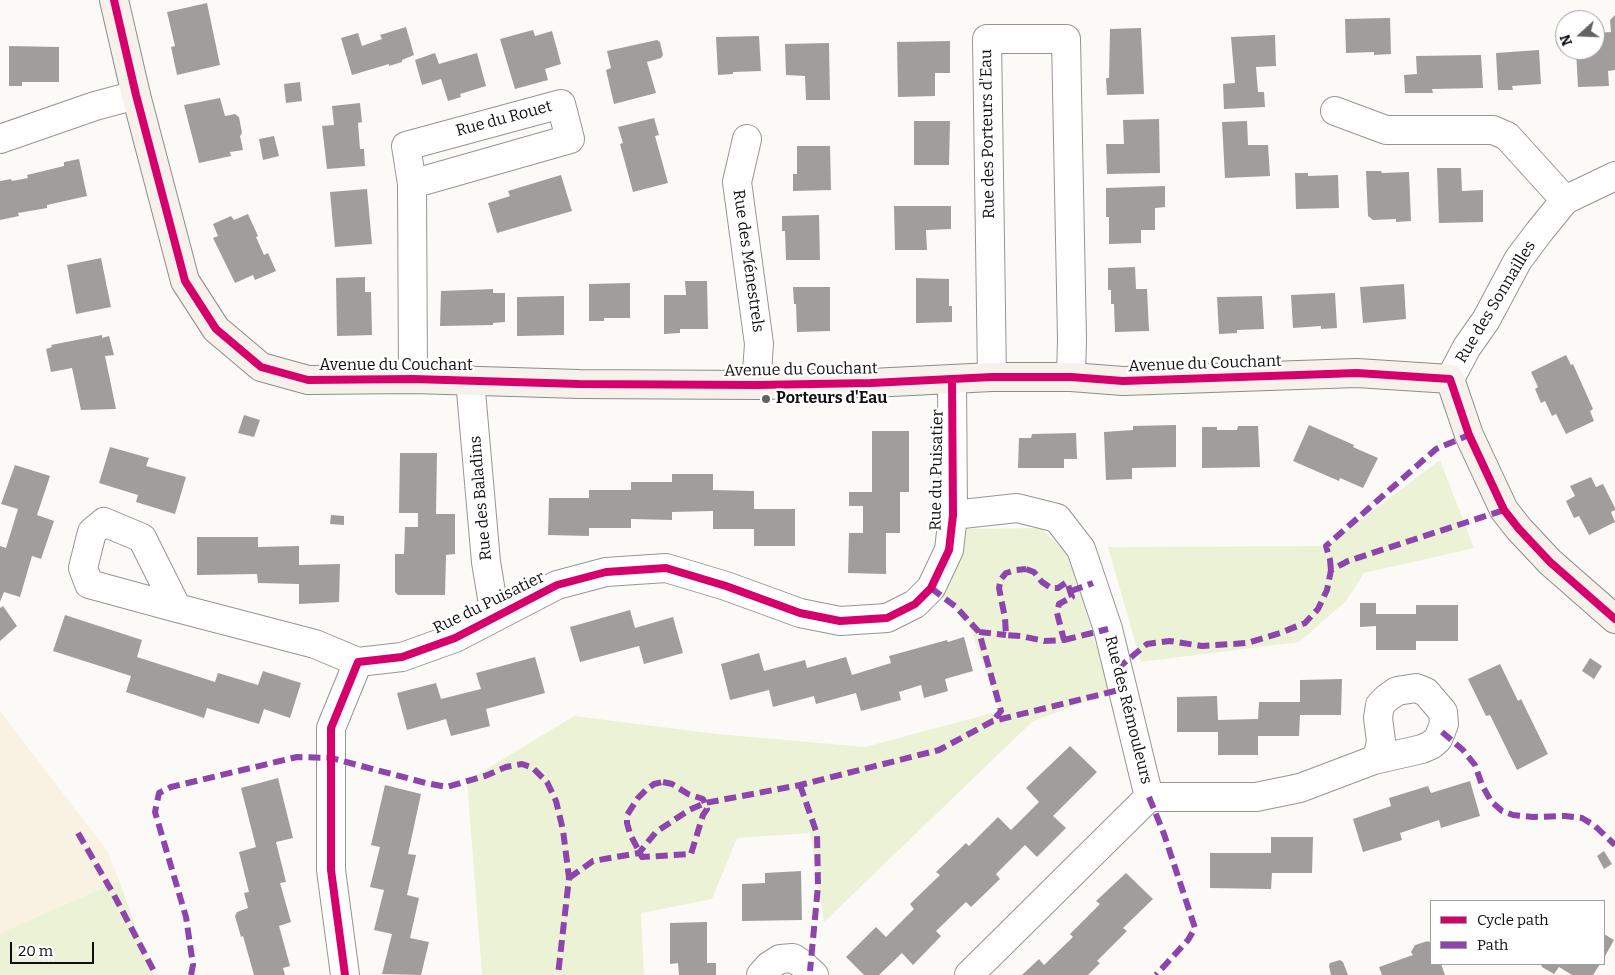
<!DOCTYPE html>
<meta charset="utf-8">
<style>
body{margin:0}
#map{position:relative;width:1615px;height:975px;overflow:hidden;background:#fcfaf7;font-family:Bitter,serif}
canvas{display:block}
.legend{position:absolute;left:1430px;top:900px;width:175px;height:65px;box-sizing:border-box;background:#fff;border:1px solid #9f9f9f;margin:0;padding:6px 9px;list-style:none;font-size:15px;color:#101010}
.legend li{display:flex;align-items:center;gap:10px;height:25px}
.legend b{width:25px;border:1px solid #9f9f9f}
.north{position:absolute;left:1555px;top:10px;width:50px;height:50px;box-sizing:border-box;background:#fff;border:1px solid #9f9f9f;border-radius:50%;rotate:250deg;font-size:14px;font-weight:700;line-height:20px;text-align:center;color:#101010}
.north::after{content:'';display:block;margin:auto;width:18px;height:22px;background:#636261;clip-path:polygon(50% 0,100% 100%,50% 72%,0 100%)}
.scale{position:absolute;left:10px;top:942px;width:84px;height:22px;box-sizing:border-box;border:2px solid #101010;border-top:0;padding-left:6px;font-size:15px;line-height:18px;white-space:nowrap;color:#101010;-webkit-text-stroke:4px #fff;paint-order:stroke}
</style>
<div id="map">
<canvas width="1615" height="975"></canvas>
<ul class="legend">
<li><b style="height:6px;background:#d6006c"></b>Cycle path</li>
<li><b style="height:6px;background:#8e44ad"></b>Path</li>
</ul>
<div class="north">N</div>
<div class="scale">20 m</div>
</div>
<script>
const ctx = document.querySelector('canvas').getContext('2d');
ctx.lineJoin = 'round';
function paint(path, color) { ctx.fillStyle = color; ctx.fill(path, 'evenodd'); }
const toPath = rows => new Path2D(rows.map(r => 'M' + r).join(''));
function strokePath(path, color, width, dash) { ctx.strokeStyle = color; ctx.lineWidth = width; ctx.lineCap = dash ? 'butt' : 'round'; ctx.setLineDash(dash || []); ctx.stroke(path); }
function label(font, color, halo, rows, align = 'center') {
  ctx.font = font + ' Bitter,serif'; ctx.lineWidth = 5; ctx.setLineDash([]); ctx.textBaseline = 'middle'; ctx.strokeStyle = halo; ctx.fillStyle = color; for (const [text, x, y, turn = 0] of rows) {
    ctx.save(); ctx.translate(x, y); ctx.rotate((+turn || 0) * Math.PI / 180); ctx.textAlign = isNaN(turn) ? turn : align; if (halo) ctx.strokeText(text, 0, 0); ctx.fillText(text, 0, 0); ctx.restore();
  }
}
paint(toPath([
 [0,711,108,852,119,881,0,933]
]), '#f9f2e3');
paint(toPath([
 [1440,460,1474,548,1364,573,1346,601,1299,642,1141,662,1108,547,1326,546],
 [1041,528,1070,557,1110,692,1033,721,824,922,810,833,737,838,712,899,641,913,644,975,482,975,467,781,574,716,717,734,865,747,1000,711,968,621,943,597,967,529],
 [119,881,154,975,0,975,0,933]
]), '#ecf2d5');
paint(toPath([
 [207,3,220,65,177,75,171,47,175,46,167,12],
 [1615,15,1615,70,1608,71,1609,86,1578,87,1576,50,1595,50,1595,33,1611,32,1610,20],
 [1390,18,1391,54,1374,55,1374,52,1346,53,1345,19],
 [406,27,414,55,402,60,402,62,389,66,389,64,352,75,341,38,358,33,362,46,382,39,380,35],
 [1141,28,1144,94,1107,95,1106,78,1109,78,1110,29],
 [533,30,535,36,552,31,561,64,545,69,548,80,515,89,500,39],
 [1275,35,1276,66,1256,67,1258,92,1264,92,1265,107,1224,109,1223,84,1235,83,1231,37],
 [759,36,761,71,733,72,733,74,718,75,716,37],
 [657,40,660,42,663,55,661,58,647,62,656,93,614,104,606,70,611,68,607,51],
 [950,41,950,73,935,73,935,96,898,97,897,42],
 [829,43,830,100,806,100,805,76,786,75,785,44],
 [9,46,59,47,59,82,22,82,22,86,9,86],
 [1539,50,1541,84,1512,86,1513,90,1498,90,1496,53],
 [435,53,439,64,477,53,486,86,460,94,461,97,448,101,441,79,422,85,415,60],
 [1481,55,1483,88,1432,89,1433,93,1405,93,1404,75,1417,74,1416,56],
 [300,82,302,101,286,103,284,84],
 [220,98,225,116,235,114,239,117,242,133,240,136,243,150,230,152,231,156,199,163,184,105],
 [360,103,362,122,358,123,360,149,364,149,365,166,327,169,322,126,334,125,332,106],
 [654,118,659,135,655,136,668,183,633,192,620,144,623,143,618,127],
 [1159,119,1160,173,1107,174,1106,144,1124,144,1123,120],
 [914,121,950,121,949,165,914,165],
 [1247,121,1248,145,1268,145,1270,176,1225,178,1222,122],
 [274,136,279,156,263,160,259,139],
 [797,146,830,146,831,190,793,191,793,174,797,174],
 [79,159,87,196,47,205,47,208,18,213,19,216,0,220,0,181,11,179,12,181,28,178,27,175,64,166,64,162],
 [1437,168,1461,168,1462,191,1483,190,1483,222,1439,223],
 [1366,171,1381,171,1382,173,1409,172,1411,221,1396,222,1396,219,1373,220,1368,216],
 [1295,173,1308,173,1308,176,1338,175,1339,208,1296,209],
 [561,175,572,211,497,233,488,203,510,196,508,191],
 [1165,186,1165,207,1155,208,1155,230,1141,230,1141,243,1109,244,1109,217,1106,217,1106,188],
 [367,189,372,244,335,247,330,192],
 [894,206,951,206,951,229,926,230,927,250,895,250],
 [248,214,258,236,256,237,264,255,268,253,276,271,255,280,253,275,235,283,213,238,218,236,213,224,231,216,234,220],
 [819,215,820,260,786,260,785,231,782,231,782,216],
 [101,258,111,307,76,314,67,265],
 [1135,267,1136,289,1147,289,1149,331,1115,332,1114,304,1111,304,1111,290,1108,290,1108,268],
 [365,277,365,292,371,292,372,335,337,336,336,278],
 [916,278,949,279,949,306,952,306,952,322,916,323],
 [685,281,707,281,708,329,680,329,680,333,664,334,664,295,686,295],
 [630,283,630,318,604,318,604,321,589,321,589,284],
 [1404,284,1406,319,1363,323,1360,287],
 [793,287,830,287,830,331,797,332,796,304,794,304],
 [493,289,493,293,505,293,505,322,493,323,493,325,440,326,441,291],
 [1335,293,1337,328,1321,329,1321,326,1293,328,1291,295],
 [564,296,564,335,517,336,517,297],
 [1262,296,1264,329,1237,330,1237,333,1219,334,1217,297],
 [102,335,102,338,109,336,114,355,105,356,116,409,81,410,72,368,51,372,46,349,52,347,51,345],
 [1566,355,1571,365,1573,364,1593,409,1590,411,1594,421,1566,434,1556,414,1552,416,1545,401,1541,403,1535,389,1538,387,1531,372],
 [244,415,260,420,254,437,238,433],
 [1176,425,1176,467,1132,468,1132,479,1106,480,1104,432,1133,430,1133,426],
 [1309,425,1354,445,1353,447,1378,458,1363,488,1340,478,1339,481,1293,461],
 [1238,426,1258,426,1260,467,1202,468,1202,427,1217,427,1217,430,1237,430],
 [872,431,909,431,909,492,900,492,900,533,886,533,886,574,848,573,849,533,863,533,863,506,849,506,849,492,872,492],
 [1076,433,1077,459,1064,459,1064,468,1018,468,1019,438,1031,438,1032,434],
 [110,447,149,458,146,466,186,477,175,514,136,502,138,495,99,483],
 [400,453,437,453,436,514,455,514,455,554,446,555,445,595,398,595,395,592,395,554,404,554,405,527,418,527,418,513,399,513],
 [15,465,50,476,37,515,54,521,41,559,32,556,20,597,4,592,0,602,0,546,6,548,18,509,1,504],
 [672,474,713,474,713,490,754,491,754,509,795,509,795,546,754,546,754,529,713,529,713,511,672,512,672,520,631,519,631,528,589,528,589,536,548,535,549,498,589,498,589,490,631,490,631,482,672,482],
 [1591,477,1596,487,1603,484,1615,508,1615,510,1611,512,1615,522,1589,535,1579,516,1574,518,1566,501,1575,496,1570,486],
 [331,515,344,516,344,525,330,524],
 [197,537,258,537,258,547,299,546,299,565,340,564,339,602,299,604,299,584,258,583,257,574,197,575],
 [1360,603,1376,603,1376,614,1416,614,1416,605,1458,605,1458,641,1416,641,1416,650,1376,650,1376,626,1360,627],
 [3,606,17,626,0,641,0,608],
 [630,610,635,628,673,617,683,653,644,664,639,646,580,662,570,627],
 [65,615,142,640,137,657,215,682,218,673,258,685,263,671,301,683,290,718,264,709,259,724,207,708,204,718,126,692,131,676,53,651],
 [964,637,973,671,945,679,948,691,924,698,921,685,899,692,901,700,861,711,856,693,816,704,814,696,773,707,769,690,730,700,721,664,759,653,764,671,805,660,807,668,846,657,852,675,891,663,889,656,947,640,948,642],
 [535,657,545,693,486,709,490,726,451,736,446,719,407,730,397,693,436,683,441,699,481,689,476,673],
 [1590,658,1602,666,1594,679,1582,671],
 [1500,664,1518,701,1521,699,1548,754,1517,770,1490,715,1486,716,1468,679],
 [1342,679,1341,715,1300,715,1299,736,1258,736,1258,755,1218,755,1218,732,1177,732,1177,697,1217,696,1218,720,1258,719,1259,702,1300,702,1300,680],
 [1070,746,1097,772,1053,816,1066,828,1037,857,1025,845,996,874,1000,879,971,907,966,902,936,931,941,936,913,965,902,953,879,975,864,975,846,957,876,927,886,937,914,909,910,904,940,875,936,872,966,843,969,846,998,817,1011,830,1039,802,1026,788],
 [278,778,293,838,276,842,286,882,280,883,291,922,279,926,290,966,283,968,285,975,254,975,243,936,241,937,235,916,237,912,248,908,244,893,249,892,239,852,256,847,241,788],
 [1470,781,1480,816,1441,828,1439,820,1400,833,1402,840,1363,852,1353,819,1391,806,1389,798,1428,786,1431,793],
 [385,785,421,794,408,854,416,855,407,895,419,898,410,938,429,942,421,975,382,974,392,934,374,930,384,890,370,887,380,847,371,845],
 [1271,837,1313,837,1312,873,1272,873,1271,889,1210,888,1210,853,1271,853],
 [1604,851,1612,864,1604,869,1597,856],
 [801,871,802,920,742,921,742,884,765,883,765,873],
 [1126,873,1153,899,1123,928,1127,931,1097,961,1100,963,1088,975,1022,975,1039,959,1044,965,1073,937,1070,934,1100,904,1096,901],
 [707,922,707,963,716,963,716,975,679,975,678,963,670,964,670,923],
 [1604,934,1614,940,1604,958],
 [1428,941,1431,943,1431,964,1441,964,1445,975,1382,975,1379,967,1413,955,1411,952,1415,945],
 [1340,960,1343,962,1348,975,1331,975,1329,966,1330,963],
 [1541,964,1600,964,1593,975,1572,975,1559,967,1554,974,1542,967]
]), '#a09d9c');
const street = toPath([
 [1335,111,1386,130,1493,130,1507,136,1565,200],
 [0,139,95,106,136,95],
 [747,139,737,182,759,344,756,385],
 [412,184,570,139,561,104,406,146,412,184,413,379],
 [992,377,987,39,1066,39,1072,339,1071,377],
 [1450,379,1467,347,1486,320,1518,260,1539,232,1565,200,1615,176],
 [470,380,486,562,495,616],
 [953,515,1017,508,1057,518,1081,549,1108,629,1149,797,969,975],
 [177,608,89,584,83,568,92,532,104,522,142,538,177,608,315,644,358,662],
 [1149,797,1256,797,1300,788,1374,760,1422,749,1431,745,1438,739,1444,724,1443,712,1426,692,1416,688,1397,691,1387,698,1380,705,1378,718,1381,741,1379,751,1374,760],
 [345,975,331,870,331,728,358,662,402,657,455,638,557,585,606,572,666,568,726,586,800,613,840,621,887,618,915,604,931,588,949,550,953,515,952,379],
 [761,975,769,966,780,959,793,958,802,964,814,975]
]);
const secondary = toPath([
 [114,0,136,95,185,281,216,329,261,367,308,380,413,379,579,384,756,385,871,383,992,377,1071,377,1123,381,1357,373,1450,379,1469,435,1504,510,1519,529,1550,562,1615,619]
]);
strokePath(street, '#969594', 30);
strokePath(secondary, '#8d8c8b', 30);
strokePath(street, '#fffefe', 28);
strokePath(secondary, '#f6f2eb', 28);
strokePath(toPath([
 [1026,569,1034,572,1042,582,1051,588,1058,588,1067,582,1072,597,1059,604,1057,613,1064,640,1044,641,1021,636,1006,635,1005,618,999,588,1001,579,1006,573,1016,570,1026,569],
 [1331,570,1330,560,1326,546,1436,449,1469,435],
 [931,588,956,607,979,632,1001,711,993,721],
 [1071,591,1093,583],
 [979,632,1006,635],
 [1064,640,1108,629],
 [1117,669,1147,644,1170,641,1202,646,1247,643,1280,633,1305,623,1318,609,1327,590,1331,570,1348,561,1504,510],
 [1442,732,1463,750,1475,765,1482,785,1491,801,1502,811,1513,815,1533,817,1565,816,1582,818,1595,826,1615,845],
 [663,782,672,784,688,794,703,799,707,809,703,815,691,854,642,857,630,834,627,823,627,815,638,798,646,790,654,784,663,782],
 [800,785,817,834,818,886,810,971],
 [1149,797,1164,834,1195,928,1188,940,1156,975],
 [78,833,114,895,156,975],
 [569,878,593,861,639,853,656,832,689,810,705,803,800,785,939,750,993,721,1123,689],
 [191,975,193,965,186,917,155,812,159,793,171,787,297,757,331,758,426,783,447,787,485,776,506,767,522,764,533,768,547,782,556,801,563,830,569,878,558,975]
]), '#8e44ad', 6, [12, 6]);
strokePath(toPath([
 [114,0,136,95,185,281,216,329,261,367,308,380,413,379,579,384,756,385,871,383,992,377,1071,377,1123,381,1357,373,1450,379,1469,435,1504,510,1519,529,1550,562,1615,619],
 [345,975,331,870,331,728,358,662,402,657,455,638,557,585,606,572,666,568,726,586,800,613,840,621,887,618,915,604,931,588,949,550,953,515,952,379]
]), '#d6006c', 8);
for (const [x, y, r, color] of [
 [766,399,5,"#636261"]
]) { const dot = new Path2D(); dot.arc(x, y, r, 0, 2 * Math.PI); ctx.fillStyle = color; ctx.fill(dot); strokePath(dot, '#fff', 2); }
label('16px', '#101010', '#fff', [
 ["Rue du Rouet",504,119,-15],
 ["Rue des Porteurs d'Eau",988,134,-91],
 ["Rue des Ménestrels",748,261,82],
 ["Rue des Sonnailles",1496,302,-59],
 ["Avenue du Couchant",1205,364,-2],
 ["Avenue du Couchant",396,366],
 ["Avenue du Couchant",801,370,-1],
 ["Rue du Puisatier",937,470,-89],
 ["Rue des Baladins",481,498,-95],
 ["Rue du Puisatier",489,603,-26],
 ["Rue des Rémouleurs",1128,710,76]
]);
label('bold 16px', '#101010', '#fff', [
 ["Porteurs d'Eau",776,399]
], 'left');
</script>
